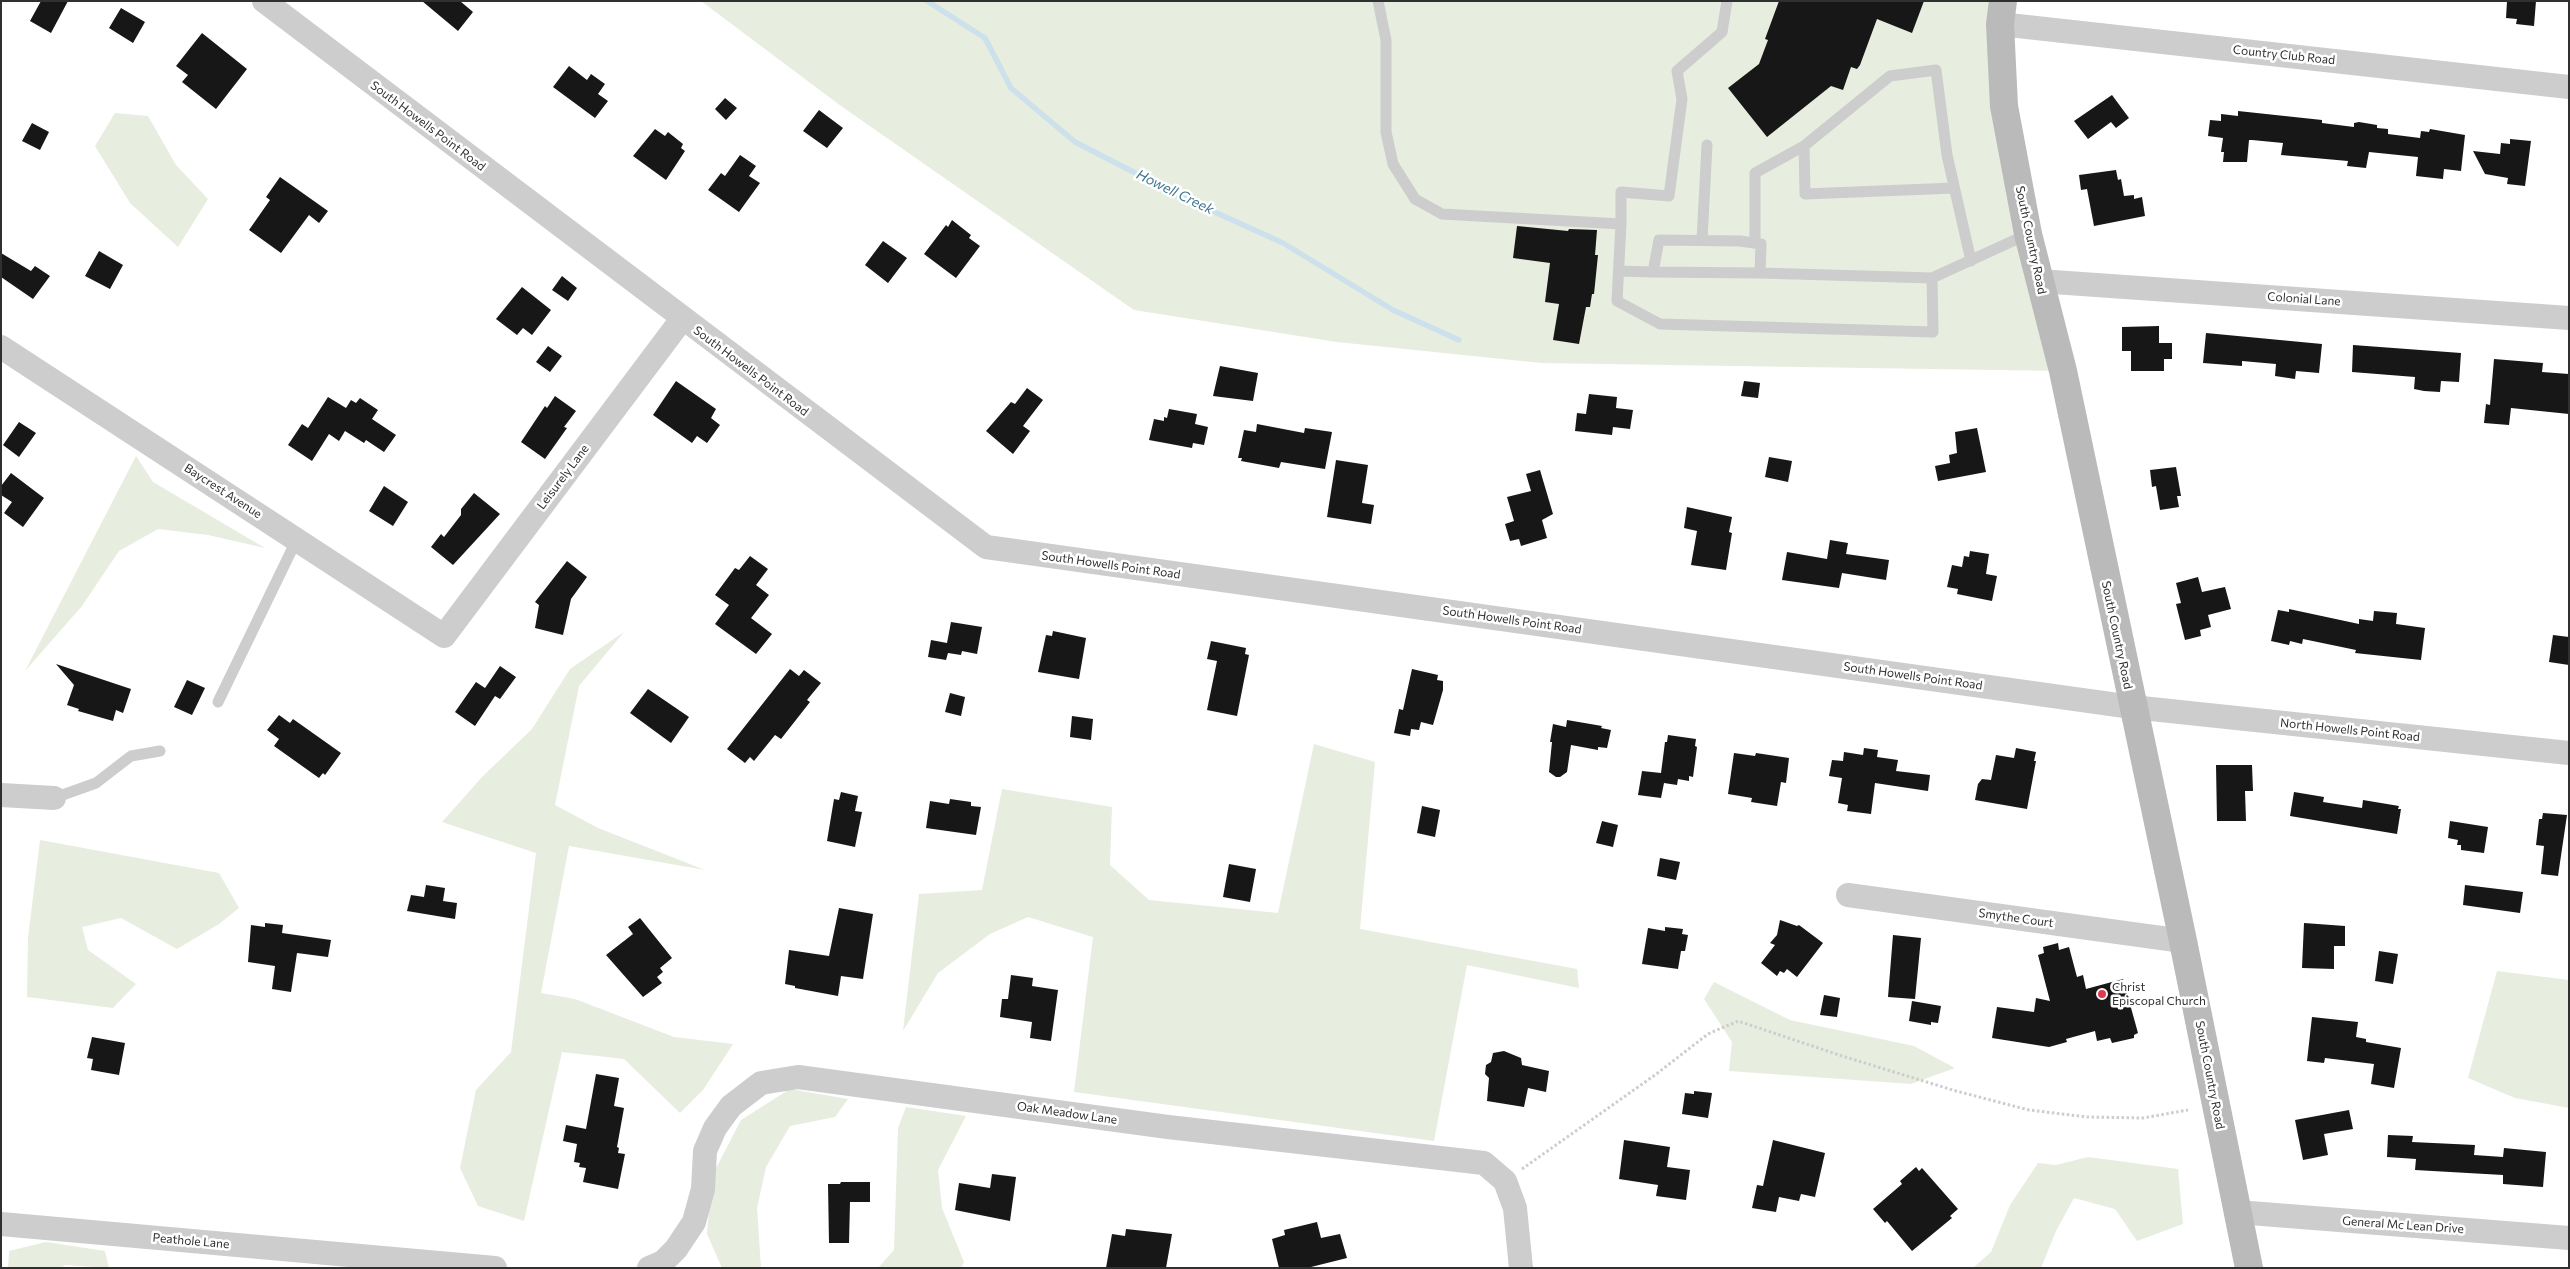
<!DOCTYPE html>
<style>
body{margin:0}
#map{position:relative;width:2570px;height:1269px;overflow:hidden;background:#fff;font-family:Commissioner,sans-serif}
canvas{display:block}
.frame{position:absolute;inset:0;border:2px solid #303030;pointer-events:none}
</style>
<div id="map">
<canvas width="2570" height="1269"></canvas>
<div class="frame"></div>
</div>
<script>
const ctx = document.querySelector('canvas').getContext('2d');
ctx.lineJoin = 'round';
function paint(path, color) { ctx.fillStyle = color; ctx.fill(path, 'evenodd'); }
const toPath = rows => new Path2D(rows.map(r => 'M' + r).join(''));
function strokePath(path, color, width, dash) { ctx.strokeStyle = color; ctx.lineWidth = width; ctx.lineCap = dash ? 'butt' : 'round'; ctx.setLineDash(dash || []); ctx.stroke(path); }
function label(font, color, halo, rows, align = 'center') {
  ctx.font = font + ' Commissioner,sans-serif'; ctx.lineWidth = 5; ctx.setLineDash([]); ctx.textBaseline = 'middle'; ctx.strokeStyle = halo; ctx.fillStyle = color; for (const [text, x, y, turn = 0] of rows) {
    ctx.save(); ctx.translate(x, y); ctx.rotate((+turn || 0) * Math.PI / 180); ctx.textAlign = isNaN(turn) ? turn : align; if (halo) ctx.strokeText(text, 0, 0); ctx.fillText(text, 0, 0); ctx.restore();
  }
}
paint(toPath([
 [701,1,2003,1,2000,24,2063,371,1541,363,1337,342,1134,310,841,106],
 [115,113,148,116,176,165,208,199,178,247,130,203,95,146],
 [136,456,153,482,265,548,208,535,158,529,119,551,82,606,25,671],
 [624,632,579,686,555,805,598,828,705,870,569,846,541,993,575,999,674,1037,733,1044,703,1090,680,1113,624,1059,562,1052,524,1221,478,1206,460,1168,476,1090,511,1052,536,853,442,822,482,777,532,729,570,669],
 [1314,744,1375,762,1360,929,1577,969,1579,988,1467,965,1434,1141,1074,1092,1093,937,1028,917,990,934,938,973,903,1031,919,894,982,890,1002,789,1112,807,1110,865,1149,900,1278,913],
 [40,840,219,873,239,908,219,924,177,949,121,918,82,927,88,950,136,984,113,1008,27,997,28,938],
 [2497,971,2569,980,2569,1108,2515,1098,2468,1078],
 [1714,982,1790,1020,1914,1046,1955,1068,1911,1084,1729,1071,1732,1042,1704,999],
 [790,1089,848,1099,835,1117,790,1126,766,1167,757,1208,761,1268,722,1268,707,1234,712,1176,741,1120],
 [906,1107,966,1116,938,1170,942,1208,964,1262,961,1268,878,1268,894,1250,898,1128],
 [2088,1157,2178,1169,2183,1224,2137,1241,2115,1209,2074,1198,2056,1231,2041,1268,1973,1268,1991,1252,2010,1205,2038,1163,2056,1165],
 [46,1242,105,1251,109,1268,65,1265,61,1268,8,1268,9,1251]
]), '#e7eddf');
strokePath(toPath([
 [927,1,985,38,1011,88,1075,142,1188,200,1283,243,1393,310,1459,340]
]), '#cce1eb', 5.5);
paint(toPath([
 [41,1,68,1,51,33,30,21],
 [422,1,460,1,473,12,458,31],
 [1779,1,1924,1,1912,33,1877,19,1860,65,1857,69,1851,67,1843,90,1831,86,1767,137,1728,88,1759,64,1768,40,1765,39],
 [2507,1,2536,1,2534,26,2516,24,2517,19,2506,18],
 [121,8,145,22,133,43,109,28],
 [202,33,247,69,216,109,182,82,188,75,176,66],
 [569,66,587,80,591,74,605,84,598,94,608,101,595,118,553,87],
 [2112,95,2129,118,2116,128,2111,122,2088,139,2074,121],
 [725,98,737,108,726,120,715,109],
 [819,110,843,128,827,148,803,131],
 [2238,111,2322,120,2322,123,2354,127,2354,123,2359,122,2377,125,2377,128,2388,129,2388,134,2420,138,2421,131,2429,132,2430,129,2465,135,2461,171,2444,169,2443,179,2416,176,2418,157,2369,152,2366,168,2347,166,2348,161,2281,155,2283,143,2252,140,2249,140,2247,162,2223,162,2224,152,2221,152,2223,138,2208,136,2210,120,2221,121,2221,114,2238,116],
 [32,123,49,132,40,150,22,141],
 [655,129,665,136,668,132,683,144,681,148,685,151,666,180,633,156],
 [2510,139,2531,141,2525,186,2507,184,2508,178,2485,174,2473,151,2500,154,2501,143,2510,144],
 [740,155,756,166,749,176,760,183,739,212,708,190,721,173,725,176],
 [2116,170,2118,180,2121,179,2124,196,2134,195,2134,199,2142,197,2145,216,2094,226,2087,189,2081,190,2079,175],
 [280,177,328,211,319,223,309,215,281,253,249,230,270,200,266,197],
 [952,220,971,235,969,238,980,246,956,278,924,254,946,225,948,227],
 [1517,226,1568,231,1569,229,1597,230,1595,255,1598,255,1594,294,1592,294,1590,307,1586,307,1579,344,1553,340,1559,304,1545,302,1550,263,1513,258],
 [883,241,907,258,888,283,865,265],
 [99,251,123,265,110,289,85,276],
 [1,253,31,271,35,266,50,276,33,299,1,277],
 [562,276,577,288,568,301,552,290],
 [522,287,551,310,532,335,523,328,517,335,496,319],
 [2159,326,2159,343,2172,343,2172,359,2164,359,2164,371,2131,371,2131,351,2122,351,2122,327],
 [2206,333,2322,344,2319,373,2296,371,2295,379,2275,376,2276,364,2242,361,2242,366,2203,363],
 [2353,345,2461,353,2459,382,2441,381,2440,392,2424,391,2414,389,2415,377,2352,372],
 [548,346,562,356,550,372,536,362],
 [2494,359,2543,363,2542,372,2569,374,2569,414,2511,408,2509,425,2484,423,2486,404,2490,405],
 [1220,366,1258,373,1253,401,1213,396],
 [676,381,716,409,711,418,720,425,707,443,697,436,692,443,653,415],
 [1744,381,1760,383,1758,398,1741,396],
 [1027,388,1043,400,1023,426,1030,431,1013,454,986,431,1011,402,1015,404],
 [1589,394,1617,397,1616,408,1633,410,1630,429,1613,427,1612,435,1575,431,1577,413,1586,414],
 [555,396,576,411,564,427,567,428,545,459,521,442,545,406,547,408],
 [328,397,346,408,351,400,356,403,360,398,378,410,372,419,396,435,384,452,366,440,364,443,345,431,339,441,329,434,312,461,288,445,302,424,308,428],
 [1169,409,1197,414,1195,424,1208,427,1204,445,1193,443,1192,448,1149,440,1154,419,1164,421,1164,417,1167,418],
 [19,422,36,433,19,457,3,445],
 [1257,424,1304,433,1305,428,1332,432,1325,469,1281,462,1279,468,1241,461,1242,458,1238,458,1244,430,1256,432],
 [1977,428,1986,472,1938,481,1935,466,1950,463,1949,455,1957,453,1955,432],
 [1769,457,1792,461,1788,482,1765,477],
 [1336,460,1368,465,1362,503,1374,505,1371,524,1327,517],
 [2176,467,2181,496,2177,496,2179,507,2160,510,2156,486,2152,487,2150,470],
 [1540,470,1553,514,1542,520,1547,538,1521,546,1519,539,1510,541,1505,524,1514,521,1507,497,1531,491,1526,474],
 [11,473,44,498,23,527,4,513,12,502,1,495,1,486],
 [384,486,408,502,393,526,369,511],
 [474,493,500,514,453,565,431,547,441,534,444,537,461,515,461,509],
 [1687,507,1732,517,1729,532,1732,533,1726,570,1691,565,1697,531,1684,528],
 [1830,540,1848,543,1846,554,1889,560,1886,580,1842,573,1839,588,1782,580,1787,552,1827,559],
 [1970,551,1989,554,1986,574,1997,576,1992,601,1957,594,1958,589,1947,587,1952,565,1962,567,1964,556,1969,557],
 [750,556,768,569,756,585,769,595,751,618,772,634,756,654,715,624,729,605,715,595,735,568,739,570],
 [567,561,587,577,571,599,563,635,535,628,539,605,535,602],
 [2198,577,2202,592,2225,587,2231,609,2208,615,2211,627,2200,630,2201,636,2185,640,2176,604,2181,603,2176,583],
 [2289,609,2359,624,2359,619,2373,621,2374,611,2397,613,2396,624,2425,628,2421,660,2355,653,2356,650,2303,639,2302,644,2290,641,2289,645,2271,641,2278,610,2289,612],
 [951,622,982,627,977,654,962,651,961,655,948,653,946,660,928,657,931,640,947,643],
 [1053,631,1086,638,1079,679,1038,672,1046,635,1052,636],
 [2553,635,2569,637,2569,665,2549,662],
 [1211,641,1246,648,1245,654,1249,655,1237,716,1207,710,1217,661,1207,659],
 [56,664,131,689,123,713,116,710,113,721,78,711,79,709,67,705,74,685],
 [500,666,516,677,500,699,495,696,475,726,455,712,476,682,485,688],
 [790,669,799,676,804,670,821,683,807,700,810,702,781,739,775,735,754,761,750,757,745,763,727,749],
 [1412,669,1438,675,1437,680,1443,681,1443,690,1433,725,1421,722,1419,730,1411,729,1410,736,1394,733,1399,709,1403,710],
 [187,680,205,688,192,715,174,707],
 [648,689,689,717,671,743,630,713],
 [950,693,965,697,961,716,945,712],
 [279,715,290,723,293,719,341,753,325,775,323,773,319,778,274,746,279,739,267,730],
 [1072,716,1093,719,1091,740,1070,737],
 [1567,720,1602,726,1601,728,1611,730,1607,748,1598,747,1598,750,1571,745,1567,772,1560,777,1556,777,1549,772,1552,742,1550,742,1553,724,1566,727],
 [1668,735,1696,739,1695,746,1697,747,1693,777,1689,776,1689,781,1678,779,1677,785,1664,783,1661,798,1638,795,1642,771,1661,773,1665,742,1667,742],
 [1864,748,1878,750,1877,757,1898,760,1896,771,1930,775,1928,791,1875,783,1871,814,1847,811,1848,805,1838,803,1842,778,1829,776,1832,760,1843,761,1844,752,1863,755],
 [2016,748,2036,752,2034,761,2036,761,2027,809,1975,800,1978,784,1982,779,1991,780,1996,755,2014,758],
 [1734,753,1755,756,1756,753,1789,758,1786,783,1781,782,1777,806,1751,802,1752,798,1728,794],
 [2216,765,2252,765,2253,791,2245,791,2246,821,2217,821],
 [841,792,858,796,855,811,862,812,855,847,827,841,834,799,839,800],
 [2294,792,2324,797,2323,802,2362,808,2363,800,2399,806,2398,809,2401,809,2397,834,2290,816],
 [950,799,971,802,971,806,981,807,976,835,926,828,930,801,949,804],
 [1422,806,1440,810,1435,837,1417,833],
 [2543,813,2567,815,2558,876,2541,874,2544,846,2536,845,2539,819,2542,819],
 [1602,821,1618,825,1613,847,1596,843],
 [2450,821,2488,827,2484,853,2461,850,2461,845,2457,845,2458,840,2448,838],
 [1660,858,1680,862,1676,880,1657,876],
 [1229,864,1256,869,1250,902,1223,897],
 [426,885,445,888,443,901,457,903,455,919,407,911,411,895,424,897],
 [2465,885,2523,892,2520,913,2463,905],
 [839,908,873,914,863,979,841,976,838,996,795,988,795,986,785,984,789,950,829,956],
 [640,918,672,958,660,968,663,972,657,977,662,983,643,997,606,955,633,934,628,927],
 [1780,920,1797,926,1799,925,1823,943,1797,977,1787,969,1784,973,1780,971,1777,976,1761,963,1775,945,1770,943,1777,935],
 [265,923,283,925,282,933,331,940,328,957,297,953,291,992,272,989,275,966,248,962,251,925,265,927],
 [2304,923,2345,926,2345,946,2334,946,2334,969,2302,968],
 [1665,927,1683,929,1682,934,1688,935,1685,951,1681,951,1678,969,1642,964,1648,928,1665,931],
 [1893,935,1921,938,1915,999,1888,997],
 [2058,943,2059,950,2069,947,2077,977,2083,975,2086,989,2123,979,2138,1033,2134,1035,2134,1038,2112,1043,2110,1038,2097,1041,2095,1031,2066,1039,2067,1042,2049,1047,1992,1038,1997,1007,2034,1012,2036,998,2050,1001,2038,955,2044,953,2043,947],
 [2379,951,2398,954,2393,984,2375,981],
 [1011,975,1033,978,1032,986,1058,990,1051,1041,1030,1038,1032,1022,1000,1017,1002,999,1008,999],
 [1824,995,1840,998,1837,1017,1820,1015],
 [1912,1001,1941,1006,1938,1023,1931,1022,1931,1025,1909,1021],
 [2312,1017,2358,1022,2356,1037,2366,1039,2366,1042,2401,1048,2394,1088,2371,1084,2374,1064,2325,1058,2324,1063,2307,1061],
 [92,1037,125,1043,119,1075,91,1070,93,1059,87,1058],
 [1504,1051,1521,1058,1522,1065,1549,1071,1546,1092,1528,1088,1524,1107,1487,1101,1489,1078,1485,1074,1486,1065,1491,1062,1493,1053],
 [596,1074,619,1078,614,1106,624,1108,617,1147,619,1148,618,1153,625,1154,618,1189,583,1182,586,1168,579,1167,580,1163,574,1162,577,1144,563,1141,566,1125,586,1129],
 [1694,1091,1712,1093,1708,1118,1682,1114,1685,1093,1694,1094],
 [2349,1110,2353,1129,2324,1134,2328,1155,2303,1160,2295,1120],
 [2388,1135,2413,1136,2412,1142,2475,1145,2474,1155,2503,1157,2504,1148,2546,1152,2543,1187,2503,1184,2503,1175,2415,1170,2416,1159,2387,1157],
 [1624,1140,1670,1147,1667,1167,1690,1170,1686,1200,1656,1196,1658,1185,1619,1179],
 [1773,1140,1825,1153,1815,1197,1801,1194,1799,1201,1779,1197,1776,1212,1752,1208,1757,1185,1763,1186],
 [1916,1167,1919,1171,1922,1168,1958,1209,1950,1216,1952,1218,1912,1251,1887,1221,1885,1223,1873,1209,1902,1184,1900,1181],
 [992,1174,1016,1177,1010,1221,955,1210,959,1183,990,1188],
 [841,1182,870,1182,870,1202,850,1202,849,1243,829,1243,828,1184,840,1184],
 [1317,1222,1321,1238,1340,1234,1347,1258,1307,1268,1279,1268,1272,1239,1285,1235,1284,1230],
 [1126,1229,1172,1234,1166,1268,1106,1268,1112,1234,1125,1236]
]), '#171717');
strokePath(toPath([
 [1522,1169,1655,1075,1708,1034,1738,1021,1842,1056,1956,1091,2029,1110,2087,1117,2143,1118,2188,1110]
]), '#cdcdcd', 3, [2.5, 2.5]);
strokePath(toPath([
 [1378,1,1386,40,1386,132,1393,164,1415,199,1442,214,1621,224,1617,301,1660,324,1933,332,1932,278],
 [1954,188,1805,194,1804,146,1890,76,1936,70,1947,155,1971,261],
 [1621,224,1621,192,1669,196,1682,99,1677,71,1722,32,1727,1],
 [1702,240,1707,145],
 [1755,243,1755,173,1804,146],
 [1619,271,1653,272,1659,240,1740,241,1761,244,1760,273,1932,278,2028,234],
 [1653,272,1760,273],
 [218,702,297,539],
 [54,798,96,783,131,756,160,751]
]), '#cdcdcd', 11);
strokePath(toPath([
 [264,1,986,547,2132,707,2569,753],
 [2000,24,2569,87],
 [2039,281,2569,318],
 [1,347,444,636,682,319],
 [1,795,54,798],
 [1848,895,2183,941],
 [2237,1212,2569,1238],
 [1,1224,495,1268],
 [649,1268,663,1262,676,1249,694,1222,703,1189,705,1151,715,1128,731,1106,761,1083,798,1077,1168,1127,1484,1163,1505,1181,1515,1208,1521,1268]
]), '#cdcdcd', 24);
strokePath(toPath([
 [2003,1,2000,24,2004,106,2028,234,2063,371,2183,941,2249,1268]
]), '#bababa', 28);
for (const [x, y, r, color] of [
 [2102,994,5,"#df3a50"]
]) { const dot = new Path2D(); dot.arc(x, y, r, 0, 2 * Math.PI); ctx.fillStyle = color; ctx.fill(dot); strokePath(dot, '#fff', 2); }
label('12px', '#303030', '#fff', [
 ["Country Club Road",2284,55,6],
 ["South Howells Point Road",428,126,37],
 ["South Country Road",2031,240,78],
 ["Colonial Lane",2304,299,4],
 ["South Howells Point Road",751,371,37],
 ["Leisurely Lane",563,477,-53],
 ["Baycrest Avenue",223,491,33],
 ["South Howells Point Road",1111,565,8],
 ["South Howells Point Road",1512,620,8],
 ["South Country Road",2117,635,78],
 ["South Howells Point Road",1913,676,8],
 ["North Howells Point Road",2350,730,6],
 ["Smythe Court",2016,918,8],
 ["South Country Road",2210,1075,79],
 ["Oak Meadow Lane",1067,1113,8],
 ["General Mc Lean Drive",2403,1225,4],
 ["Peathole Lane",191,1241,5]
]);
label('12px', '#303030', '#fff', [
 ["Christ",2112,987],
 ["Episcopal Church",2112,1001]
], 'left');
label('italic 14px', '#407690', '#fff', [
 ["Howell Creek",1175,192,26]
]);
</script>
